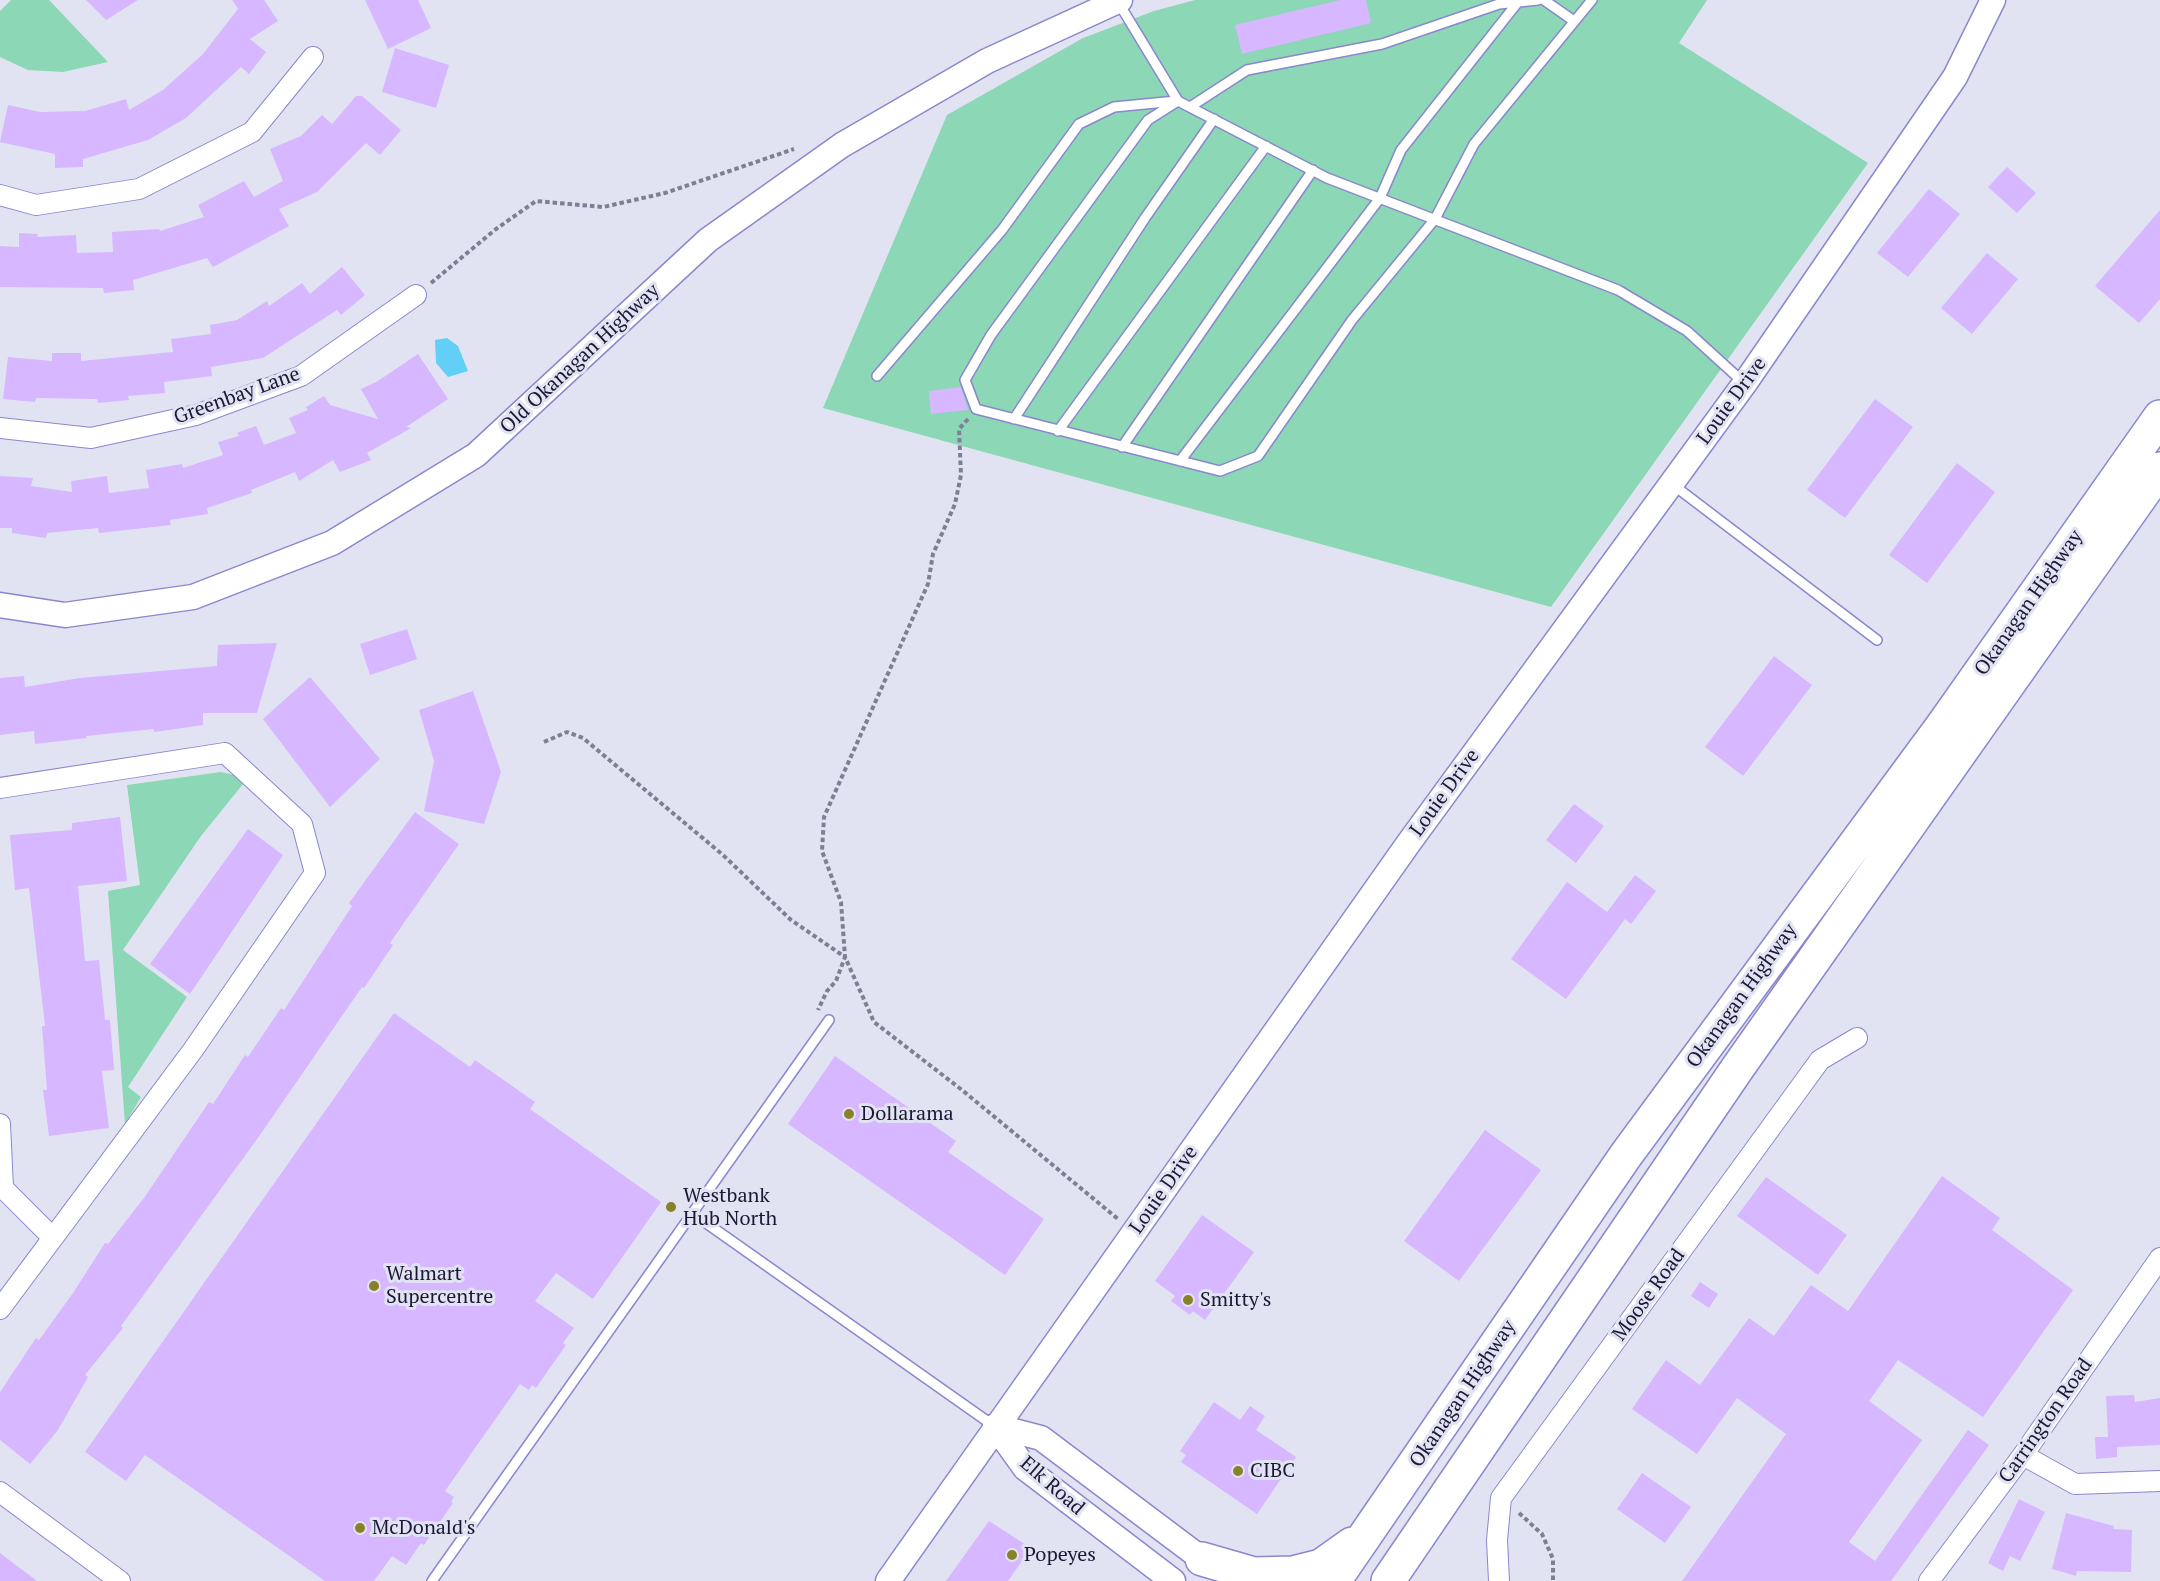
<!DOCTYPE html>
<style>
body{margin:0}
canvas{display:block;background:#e2e3f2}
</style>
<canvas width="2160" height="1581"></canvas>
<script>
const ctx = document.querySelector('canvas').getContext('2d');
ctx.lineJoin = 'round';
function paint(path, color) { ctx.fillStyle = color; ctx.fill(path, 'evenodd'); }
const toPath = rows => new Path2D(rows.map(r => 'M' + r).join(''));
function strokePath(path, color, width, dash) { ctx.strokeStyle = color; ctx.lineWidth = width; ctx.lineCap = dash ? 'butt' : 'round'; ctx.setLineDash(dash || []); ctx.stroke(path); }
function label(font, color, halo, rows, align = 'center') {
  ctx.font = font + ' "PT Serif",serif'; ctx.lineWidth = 6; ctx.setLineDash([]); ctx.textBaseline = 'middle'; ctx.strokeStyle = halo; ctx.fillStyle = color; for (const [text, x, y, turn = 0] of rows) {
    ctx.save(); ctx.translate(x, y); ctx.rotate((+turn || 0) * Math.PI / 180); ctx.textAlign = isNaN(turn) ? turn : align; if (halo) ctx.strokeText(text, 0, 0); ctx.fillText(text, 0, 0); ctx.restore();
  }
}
paint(toPath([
 [11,0,49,0,108,62,63,72,28,70,0,57,0,11],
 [1195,0,1707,0,1679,43,1868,163,1551,607,823,408,947,115,1083,38,1154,11],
 [221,772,234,775,243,784,201,836,123,950,187,997,128,1087,141,1097,125,1124,108,891,140,885,127,785]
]), '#8bd7b6');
paint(toPath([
 [447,338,458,346,468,371,448,377,436,363,435,340]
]), '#62cff7');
paint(toPath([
 [86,0,138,0,106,20],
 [232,0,264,0,278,21,250,39,266,52,249,74,241,67,186,118,148,140,83,159,83,167,55,168,55,154,0,142,8,105,40,112,85,111,126,99,129,110,163,90,203,54,238,9],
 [365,0,418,0,431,28,388,49],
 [1340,0,1366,0,1371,23,1242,54,1235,25],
 [395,48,449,65,436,108,382,92],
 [356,96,362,96,401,130,380,155,366,143,317,192,279,209,289,226,213,267,207,258,133,280,134,290,104,293,103,288,0,287,0,246,19,247,19,233,38,234,37,237,76,235,77,253,113,252,112,232,159,229,160,231,204,217,198,205,244,181,254,197,283,181,270,149,301,136,322,115,332,124],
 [2007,167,2036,193,2017,213,1988,187],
 [1929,189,1960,214,1908,277,1877,253],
 [2160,210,2160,299,2139,323,2095,286],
 [1987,253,2018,279,1972,334,1941,308],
 [342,267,365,295,341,315,337,310,263,358,211,367,212,376,164,382,165,393,128,396,129,400,98,403,97,399,36,398,35,402,3,399,8,357,52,361,52,353,81,353,81,361,173,352,171,339,211,334,210,325,237,320,267,301,269,306,302,283,310,294],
 [418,354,448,399,406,427,411,428,367,453,371,460,340,472,333,460,299,481,295,472,251,490,252,493,207,508,208,514,170,520,171,525,99,533,98,528,47,533,46,538,12,533,12,528,0,528,0,476,33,478,31,486,72,492,71,481,107,476,109,493,149,488,146,470,182,464,183,468,223,455,218,442,239,436,237,433,256,426,264,445,296,433,289,418,308,410,306,407,324,396,330,405,378,419,361,389,378,381],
 [961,387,968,410,931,414,929,391],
 [1875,399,1913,427,1845,518,1807,490],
 [1957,463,1995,492,1927,583,1889,555],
 [407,629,417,659,370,675,360,644],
 [277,643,257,713,203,713,203,725,154,732,154,729,86,736,87,738,35,744,34,731,0,735,0,678,24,676,25,687,80,678,217,666,218,645],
 [1774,656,1812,685,1743,776,1705,747],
 [310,677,380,759,330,807,263,719],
 [473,691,501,772,484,824,424,811,434,761,419,710],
 [1574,804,1604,826,1576,863,1546,840],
 [415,812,459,844,390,943,393,945,364,988,362,987,260,1135,121,1326,123,1328,85,1375,88,1377,58,1430,30,1464,0,1440,0,1392,36,1338,39,1340,73,1293,105,1243,108,1244,144,1198,209,1102,213,1104,245,1055,248,1057,281,1008,284,1010,352,906,349,903],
 [120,817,127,881,78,886,85,961,99,960,105,1020,110,1020,114,1070,102,1071,109,1128,49,1136,43,1090,47,1090,42,1026,45,1026,29,888,15,890,10,835,72,830,72,823],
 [248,829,283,855,190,994,150,964],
 [1635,875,1656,891,1631,924,1625,919,1566,999,1511,959,1567,882,1607,912],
 [394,1013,470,1067,475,1060,535,1102,530,1109,661,1202,593,1299,556,1273,535,1301,574,1328,563,1343,566,1345,536,1388,532,1385,529,1390,520,1384,445,1491,454,1497,451,1502,453,1503,424,1545,421,1543,406,1565,392,1556,374,1581,325,1581,145,1455,126,1481,85,1452],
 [835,1056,956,1141,948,1152,1044,1219,1005,1275,788,1124],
 [1485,1130,1541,1170,1459,1281,1404,1241],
 [1942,1176,2000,1218,1992,1230,2073,1290,1983,1417,1898,1360,1869,1401,1922,1440,1849,1542,1875,1561,1968,1430,1989,1445,1891,1581,1682,1581,1786,1434,1737,1398,1697,1454,1632,1409,1666,1360,1700,1385,1749,1318,1774,1336,1811,1285,1848,1311],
 [1766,1177,1847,1235,1818,1275,1737,1216],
 [1202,1215,1254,1252,1205,1320,1193,1311,1190,1315,1171,1301,1175,1296,1155,1281],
 [1700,1282,1718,1294,1709,1308,1691,1296],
 [2134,1395,2135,1402,2160,1398,2160,1445,2117,1447,2117,1457,2096,1459,2095,1437,2108,1437,2106,1396],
 [1214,1402,1240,1420,1250,1406,1265,1416,1256,1430,1296,1457,1257,1514,1181,1462,1186,1455,1180,1451],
 [1642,1473,1691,1507,1665,1543,1617,1509],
 [2019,1499,2045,1512,2020,1561,2010,1556,2003,1571,1988,1563],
 [2066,1513,2114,1526,2113,1529,2132,1530,2131,1572,2077,1571,2076,1576,2052,1569],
 [989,1521,1031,1548,1008,1581,946,1581],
 [0,1553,37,1581,0,1581]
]), '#d7b7ff');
const service = toPath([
 [1544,0,1574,21],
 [1118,2,1178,101,1327,178,1618,290,1687,331,1743,382],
 [1178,101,1148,120,991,335,965,380,976,409,1220,471,1258,456,1352,320,1435,219,1474,144,1592,0],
 [1190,107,1247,70,1382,44,1499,4,1538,0],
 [877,376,1002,230,1079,124,1114,107,1176,101],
 [1014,419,1145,218,1214,119],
 [1058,431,1266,146],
 [1122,447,1313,170],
 [1180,461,1380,198,1401,150,1518,2],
 [1672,484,1877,640],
 [692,1213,994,1426],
 [432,1581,829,1020]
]);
const minor = toPath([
 [0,195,36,205,139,189,252,132,313,57],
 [0,428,91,438,196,415,301,376,416,295],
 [0,788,225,753,302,824,315,873,193,1050,0,1309],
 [0,1124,3,1188,53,1238],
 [2023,1455,2075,1484,2160,1481],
 [0,1492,120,1581],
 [1499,1581,1497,1540,1501,1498,1820,1060,1857,1038],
 [1929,1581,2023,1455,2160,1258]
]);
const tertiary = toPath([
 [0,605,65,615,193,597,332,543,476,455,708,240,842,145,987,61,1120,0],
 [995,1426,1041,1438,1202,1559],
 [995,1426,1025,1468,1173,1581],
 [888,1581,1408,844,1745,383,1955,77,1993,0]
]);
const trunk = toPath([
 [1202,1559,1254,1574,1293,1573,1321,1566,1352,1544],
 [1334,1581,1626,1155,1943,725,2160,417],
 [1388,1581,1739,1066,2160,469]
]);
strokePath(service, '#8a87ce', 12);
strokePath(minor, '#8a87ce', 22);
strokePath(tertiary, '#8a87ce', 27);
strokePath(trunk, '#8a87ce', 36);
strokePath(toPath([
 [431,283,496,229,536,201,603,207,665,193,794,149],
 [968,419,959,429,961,475,955,504,933,554,928,584,824,817,822,851,841,902,845,957,874,1022,962,1090,1118,1219],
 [544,742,567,732,583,738,723,855,791,920,845,957,836,981,827,991,818,1010],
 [1519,1513,1542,1534,1553,1559,1553,1581]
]), '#7f7e94', 4, [4.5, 3]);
strokePath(service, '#fff', 9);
strokePath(minor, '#fff', 20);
strokePath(tertiary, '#fff', 24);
strokePath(trunk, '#fff', 33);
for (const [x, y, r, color] of [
 [849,1114,6,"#888129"],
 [671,1207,6,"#888129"],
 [374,1286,6,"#888129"],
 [1188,1300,6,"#888129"],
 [1238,1471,6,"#888129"],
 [360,1528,6,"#888129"],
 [1012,1555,6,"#888129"]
]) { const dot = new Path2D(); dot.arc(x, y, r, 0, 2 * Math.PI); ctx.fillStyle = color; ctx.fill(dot); strokePath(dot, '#e2e3f2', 2); }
label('20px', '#1a1834', '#e2e3f2', [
 ["Old Okanagan Highway",580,359,-43],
 ["Greenbay Lane",237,396,-20],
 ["Louie Drive",1732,401,-54],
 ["Okanagan Highway",2029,603,-55],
 ["Louie Drive",1445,793,-54],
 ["Okanagan Highway",1742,996,-54],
 ["Louie Drive",1164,1190,-55],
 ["Moose Road",1649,1295,-54],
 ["Okanagan Highway",1463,1394,-56],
 ["Carrington Road",2046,1421,-55],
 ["Elk Road",1052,1486,41]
]);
label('20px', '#1a1834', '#e2e3f2', [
 ["Dollarama",861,1114],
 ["Westbank",683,1196],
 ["Hub North",683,1219],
 ["Walmart",386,1274],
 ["Supercentre",386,1297],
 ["Smitty's",1200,1300],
 ["CIBC",1250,1471],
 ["McDonald's",372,1528],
 ["Popeyes",1024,1555]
], 'left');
</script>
